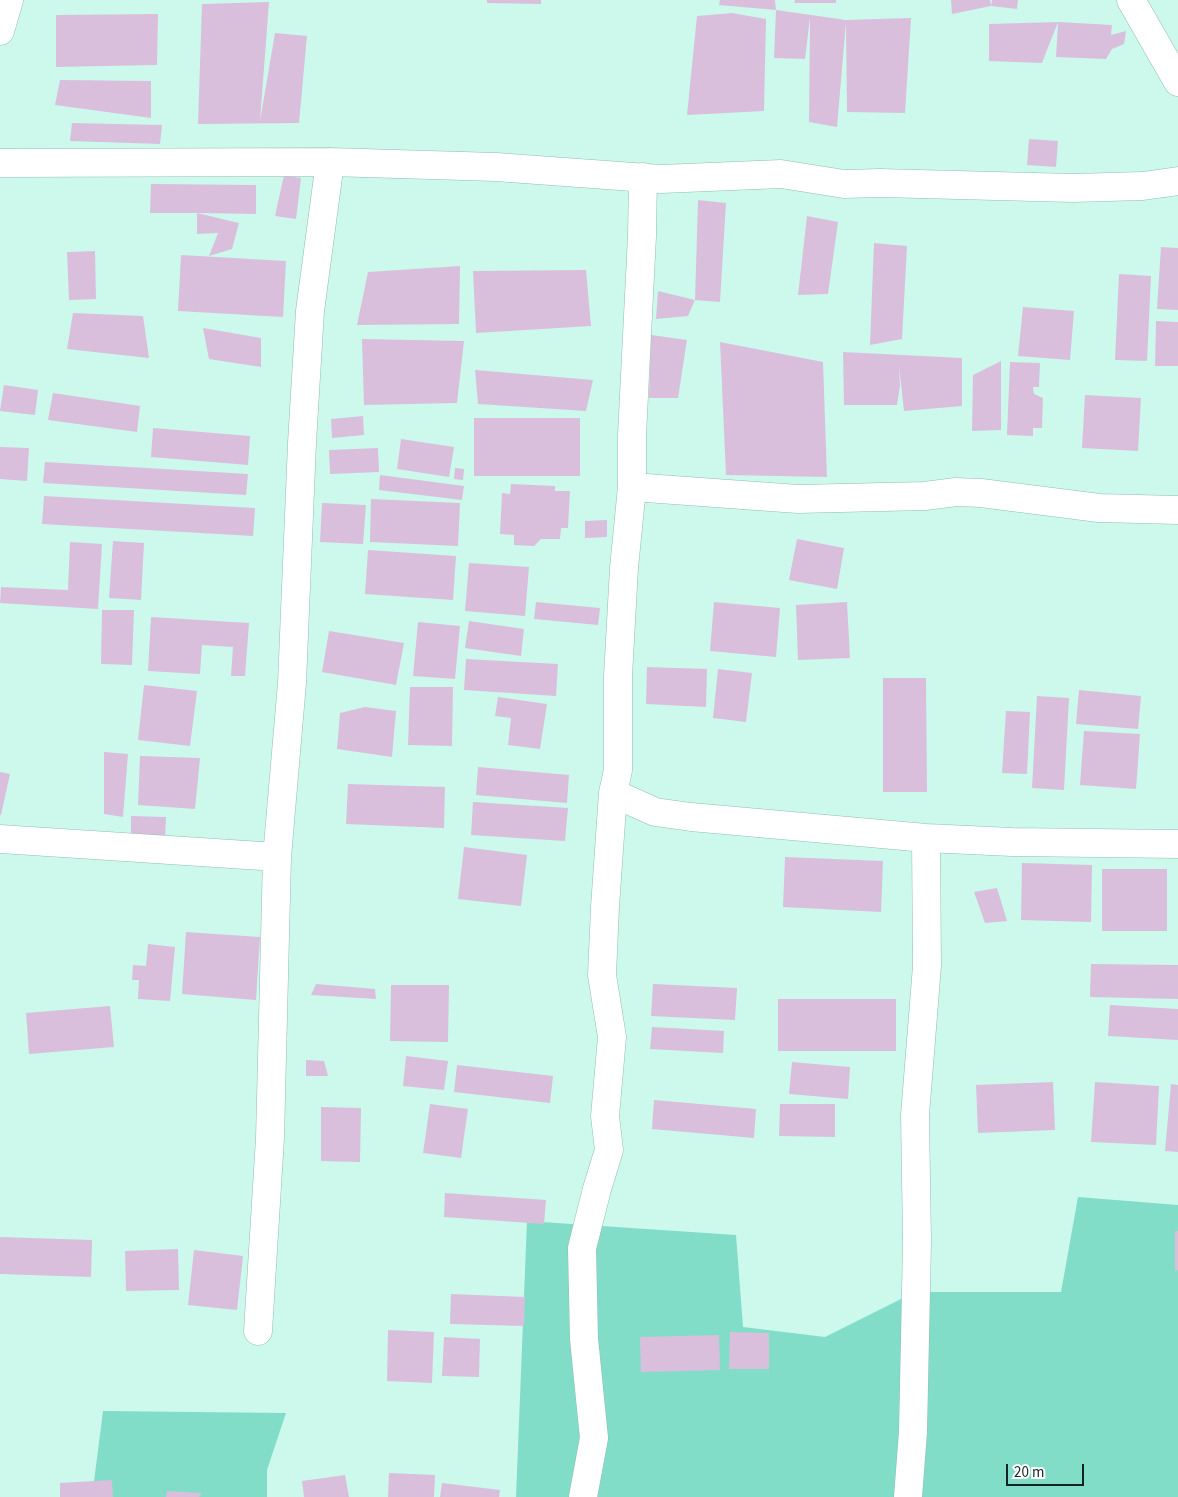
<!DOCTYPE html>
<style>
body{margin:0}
#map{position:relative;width:1178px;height:1497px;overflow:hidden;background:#cdf9ed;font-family:"Source Sans 3",sans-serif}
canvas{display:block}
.scale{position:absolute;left:1006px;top:1464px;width:78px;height:22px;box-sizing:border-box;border:2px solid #132420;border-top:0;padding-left:6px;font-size:15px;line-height:18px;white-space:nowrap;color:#132420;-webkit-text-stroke:4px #fff;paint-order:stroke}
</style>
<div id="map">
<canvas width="1178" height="1497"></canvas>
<div class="scale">20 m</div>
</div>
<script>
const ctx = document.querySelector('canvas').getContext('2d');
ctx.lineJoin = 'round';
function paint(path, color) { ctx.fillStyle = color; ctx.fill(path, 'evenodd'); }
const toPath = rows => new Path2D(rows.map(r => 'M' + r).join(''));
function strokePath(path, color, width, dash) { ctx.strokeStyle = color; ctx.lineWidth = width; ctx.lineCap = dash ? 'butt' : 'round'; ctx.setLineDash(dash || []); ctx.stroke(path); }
paint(toPath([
 [1078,1197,1178,1205,1178,1497,516,1497,527,1221,736,1235,743,1327,825,1337,915,1292,1061,1292],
 [103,1411,286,1413,267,1470,267,1497,92,1497]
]), '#82ddc8');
paint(toPath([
 [487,0,541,0,541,4,487,3],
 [720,0,775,0,776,10,719,5],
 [795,0,836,0,836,3,794,3],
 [951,0,990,0,991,6,952,14],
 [992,0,1018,0,1017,9,991,6],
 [269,2,260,121,275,33,307,36,299,123,198,124,202,4],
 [776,10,846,20,911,18,905,113,847,112,846,22,837,127,809,122,810,17,805,59,774,58],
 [732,13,766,19,764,111,687,115,697,16],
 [158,14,157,65,56,67,56,15],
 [1058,22,1112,25,1111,35,1126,31,1124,44,1112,49,1106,59,1056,57],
 [1058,22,1042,63,989,61,989,24],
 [60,80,151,81,151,118,55,105],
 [72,123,162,125,160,144,70,141],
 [1029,139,1058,141,1056,167,1027,165],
 [284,175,301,178,296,219,275,216],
 [151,184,256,185,256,214,197,213,239,223,232,249,209,256,218,233,197,234,197,213,150,213],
 [698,200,726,203,720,302,695,300],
 [807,216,838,222,828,294,798,295],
 [874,243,907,246,902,339,870,345],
 [1161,247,1178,248,1178,310,1157,309],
 [95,251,96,299,69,300,67,252],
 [181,255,286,261,283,317,178,311],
 [460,266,459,324,357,325,368,272],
 [586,270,591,326,476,333,473,271],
 [1119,274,1151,276,1147,361,1115,360],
 [658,291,695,300,688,316,656,319],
 [1023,307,1074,311,1070,360,1018,356],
 [73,313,143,316,149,358,67,349],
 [1156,321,1178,322,1178,366,1155,366],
 [203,328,261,338,261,367,209,359],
 [651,335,687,340,678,398,649,398],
 [362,339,464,341,457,403,364,405],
 [720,342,823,362,827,477,726,475],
 [843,352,962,358,962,406,904,411,899,366,900,386,897,405,844,405],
 [1001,361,1001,430,972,431,973,375],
 [1010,362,1040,363,1039,387,1033,387,1034,394,1043,398,1042,428,1033,428,1033,436,1007,435],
 [475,370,593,380,586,411,478,404],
 [4,385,38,390,35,415,0,411],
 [53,393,140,406,137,432,48,420],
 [1085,395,1141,398,1138,451,1082,448],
 [363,416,364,435,332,438,331,419],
 [474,418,580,418,580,476,474,476],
 [153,428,250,436,248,465,151,457],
 [401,439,454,447,449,477,397,469],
 [0,447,29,448,27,481,0,479],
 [378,448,379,472,330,474,329,450],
 [45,462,248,474,246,495,43,483],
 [455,468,464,469,463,480,454,479],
 [380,475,464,486,462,500,379,490],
 [511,484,555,486,555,491,570,491,568,528,561,528,560,539,541,539,534,546,514,545,514,535,500,534,502,493,510,494],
 [44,496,255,508,253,536,42,524],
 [371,499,460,503,458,546,370,542],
 [322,503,366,505,363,544,320,542],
 [607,520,607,537,585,538,585,521],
 [797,539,844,548,837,589,789,580],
 [113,541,144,543,141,600,109,598],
 [70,542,102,544,98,609,0,603,1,587,68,590],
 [368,550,456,556,453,600,365,594],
 [469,563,529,567,525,616,465,611],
 [536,602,600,608,598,625,534,619],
 [714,602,780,608,776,657,710,651],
 [847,602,850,658,798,660,796,605],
 [102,610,134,610,132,665,101,664],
 [151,617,249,623,245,676,231,676,233,647,202,645,200,674,148,671],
 [469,621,524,629,521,656,465,648],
 [418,622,460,626,455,679,413,676],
 [329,631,404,643,396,685,322,672],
 [466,659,558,664,556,696,464,690],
 [647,667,707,669,706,707,646,704],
 [718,669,752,673,746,722,713,718],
 [883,678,926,678,927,792,883,792],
 [144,685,197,691,190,746,138,740],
 [410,687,453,687,452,746,408,745],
 [1079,690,1141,696,1138,729,1076,724],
 [1037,696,1069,698,1064,790,1032,788],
 [498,697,547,704,540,749,508,745,511,718,495,716],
 [365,707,396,711,392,757,337,749,340,713],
 [1006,711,1030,712,1027,774,1002,773],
 [1084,731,1140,734,1136,789,1080,785],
 [104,752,128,754,123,817,104,814],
 [140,756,200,758,195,809,138,805],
 [478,767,569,775,567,803,476,795],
 [0,772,10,774,1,815,0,815],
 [348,784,445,787,444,828,346,824],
 [473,802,568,808,565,841,471,835],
 [131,816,166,817,165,840,131,839],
 [464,847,527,855,521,906,458,899],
 [785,857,883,861,881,912,783,907],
 [1022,863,1092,865,1091,922,1021,920],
 [1102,869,1167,869,1167,931,1102,931],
 [997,888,1007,921,985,923,974,892],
 [186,932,260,937,256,1000,182,994],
 [148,944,175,947,170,1001,138,999,139,980,132,980,133,965,146,966],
 [1091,964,1178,965,1178,999,1090,997],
 [316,984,375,989,376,999,311,995],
 [653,984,737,988,735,1020,651,1016],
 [391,985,449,985,448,1042,390,1041],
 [778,999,896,999,896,1051,778,1051],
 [1110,1005,1178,1009,1178,1040,1108,1036],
 [110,1006,114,1047,29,1054,26,1013],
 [652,1027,724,1031,723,1053,650,1049],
 [406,1056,448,1061,444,1090,403,1086],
 [306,1060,324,1061,328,1076,306,1076],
 [792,1062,850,1067,848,1099,789,1094],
 [457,1065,553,1076,550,1103,454,1092],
 [1053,1082,1055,1130,978,1133,976,1085],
 [1095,1082,1159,1086,1156,1145,1091,1142],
 [1171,1084,1178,1085,1178,1152,1165,1151],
 [654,1100,756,1109,754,1138,652,1129],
 [430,1104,468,1109,461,1158,423,1153],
 [780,1104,835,1104,835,1137,779,1136],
 [321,1107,361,1108,360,1162,321,1161],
 [445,1193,546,1200,544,1224,444,1217],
 [1175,1231,1178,1231,1178,1270,1175,1271],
 [0,1237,92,1240,91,1277,0,1274],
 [178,1249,179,1290,126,1291,125,1251],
 [194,1250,243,1256,237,1310,188,1305],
 [451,1294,525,1297,524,1326,450,1324],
 [388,1330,434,1332,432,1383,387,1381],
 [730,1332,769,1333,769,1369,729,1369],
 [719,1335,720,1370,641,1372,640,1337],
 [444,1337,480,1339,479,1377,442,1376],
 [389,1473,435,1475,434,1497,388,1497],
 [345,1475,349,1497,304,1497,302,1481],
 [112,1480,113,1497,60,1497,60,1483],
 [442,1483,500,1490,499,1497,440,1497],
 [167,1491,202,1493,199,1497,166,1497]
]), '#d9bfdc');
const minor = toPath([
 [1131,0,1178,82],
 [0,163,330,162,496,167,661,179,781,174,844,184,880,183,1073,188,1143,186,1178,181],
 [632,487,798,499,925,496,956,492,981,493,1099,508,1178,510],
 [613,793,655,812,691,817,926,838,1012,842,1178,844],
 [0,839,277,857],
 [258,1331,270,1138,277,857,292,683,302,443,310,311,330,162],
 [583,1497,594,1438,584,1339,582,1248,597,1189,609,1150,605,1116,612,1037,602,975,605,907,613,793,618,770,618,676,624,568,632,487,632,435,642,236,643,177],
 [908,1497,913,1432,917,1242,915,1115,927,966,926,838]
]);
const tertiary = toPath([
 [0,31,9,0]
]);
strokePath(minor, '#91bcb1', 29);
strokePath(tertiary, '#91bcb1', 29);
strokePath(minor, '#fff', 28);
strokePath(tertiary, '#fff', 28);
</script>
